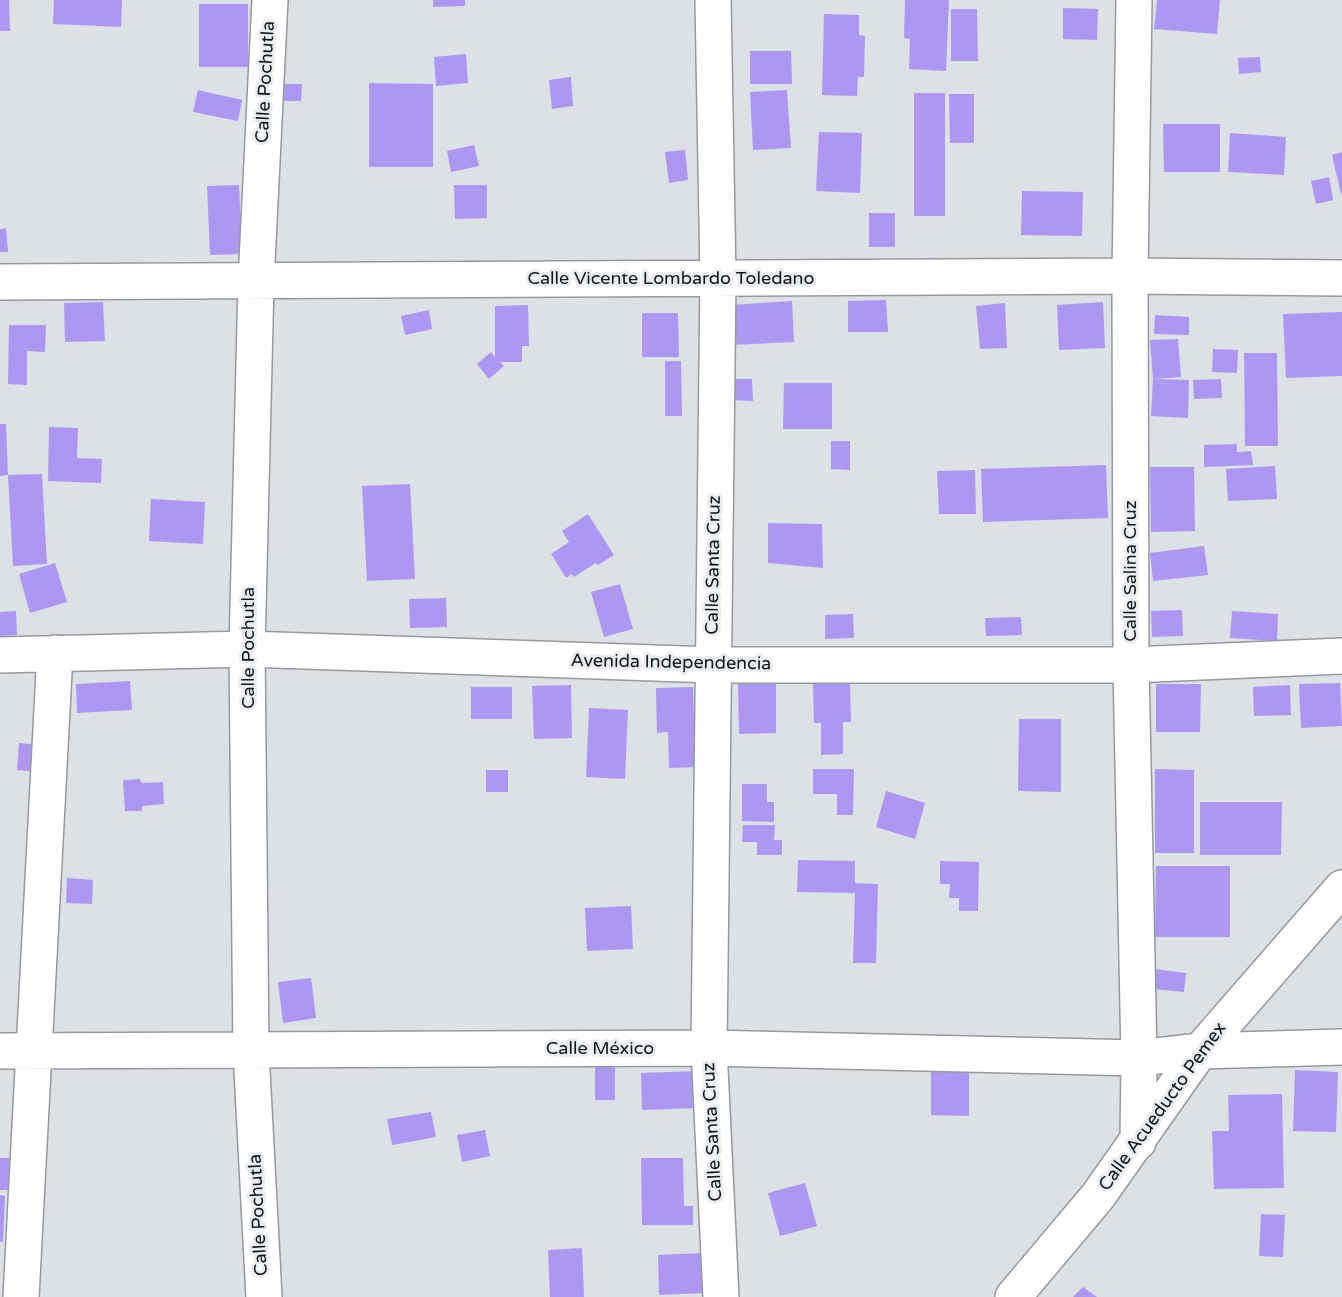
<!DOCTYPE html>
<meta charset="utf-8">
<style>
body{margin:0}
canvas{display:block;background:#dde0e4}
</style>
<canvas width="1342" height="1297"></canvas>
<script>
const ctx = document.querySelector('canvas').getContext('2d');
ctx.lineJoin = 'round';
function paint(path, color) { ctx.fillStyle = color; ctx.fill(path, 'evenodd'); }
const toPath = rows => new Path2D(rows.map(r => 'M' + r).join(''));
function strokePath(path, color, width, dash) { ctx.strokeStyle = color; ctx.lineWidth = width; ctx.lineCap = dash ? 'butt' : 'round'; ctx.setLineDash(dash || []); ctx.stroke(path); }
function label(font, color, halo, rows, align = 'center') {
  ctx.font = font + ' "Varela Round",sans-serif'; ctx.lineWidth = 6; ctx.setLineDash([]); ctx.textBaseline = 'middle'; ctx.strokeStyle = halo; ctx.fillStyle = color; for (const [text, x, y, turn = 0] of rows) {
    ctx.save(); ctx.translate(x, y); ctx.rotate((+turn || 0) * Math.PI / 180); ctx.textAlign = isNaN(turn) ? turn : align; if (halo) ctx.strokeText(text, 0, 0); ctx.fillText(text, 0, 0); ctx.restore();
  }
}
paint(toPath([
 [0,0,9,0,10,31,0,31],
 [54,0,122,0,121,27,53,24],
 [433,0,465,0,465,6,433,7],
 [905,0,949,0,946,71,909,69,910,39,904,38],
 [1157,0,1220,0,1217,34,1154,29],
 [199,4,248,4,248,67,199,67],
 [1063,8,1098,9,1097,40,1063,39],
 [951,9,977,9,978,61,951,61],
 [824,14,859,15,859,35,865,36,864,77,858,77,857,96,822,95],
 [750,51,791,51,792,84,750,84],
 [466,54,468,83,436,86,434,57],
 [1260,57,1261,72,1239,74,1238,58],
 [571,77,573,106,552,109,549,80],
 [369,83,433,84,433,167,369,167],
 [282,84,302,84,301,101,282,101],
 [198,90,242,100,238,121,193,112],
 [787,90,791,148,753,150,750,92],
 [914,93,945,93,945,216,914,216],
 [949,94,974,94,974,143,950,143],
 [1163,124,1220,124,1220,172,1164,172],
 [819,132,862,133,860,193,816,191],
 [1230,133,1286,137,1284,175,1228,172],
 [474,145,479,166,451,172,447,151],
 [685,150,688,180,669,183,665,152],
 [1342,152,1342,194,1341,194,1332,155],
 [1329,177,1333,200,1316,204,1311,181],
 [239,185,242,254,210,255,207,186],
 [454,185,487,185,487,218,455,219],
 [1022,191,1083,192,1082,236,1021,235],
 [869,213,895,213,895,247,869,247],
 [6,228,8,252,0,252,0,229],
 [886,300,888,332,848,332,848,301],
 [792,301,794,342,732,345,730,305],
 [103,302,105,341,65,342,64,303],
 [1103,302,1105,348,1059,350,1057,305],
 [1005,303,1007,348,980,349,976,306],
 [528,305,529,346,522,346,522,362,500,362,504,366,489,379,477,364,491,352,495,357,495,306],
 [429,310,432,329,405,335,401,316],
 [1342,312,1342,376,1286,378,1283,314],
 [642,313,678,313,679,357,642,357],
 [1155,315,1189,317,1189,335,1154,334],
 [9,325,46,325,45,352,27,351,27,385,8,384],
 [1178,339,1181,377,1155,379,1189,380,1188,418,1151,416,1153,379,1150,340],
 [1213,349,1238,350,1237,373,1212,372],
 [1244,353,1277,353,1278,446,1245,446],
 [665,361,681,361,682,416,665,416],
 [729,379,752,379,753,401,730,400],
 [1221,379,1222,398,1194,399,1193,380],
 [784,383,832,383,832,429,783,429],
 [0,424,6,424,8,475,0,476],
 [49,427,78,428,77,458,102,459,101,483,48,481],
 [831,441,850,441,850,470,831,469],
 [1237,444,1237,452,1251,451,1253,465,1204,467,1204,445],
 [1106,465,1108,518,983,522,981,469],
 [1275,466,1277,499,1228,501,1226,469],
 [1150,467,1194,467,1195,531,1151,532],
 [975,470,976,514,939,514,937,471],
 [42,474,47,564,13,566,8,475],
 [410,484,415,579,367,581,362,486],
 [151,499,205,502,203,544,149,541],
 [588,514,614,555,598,565,596,563,574,577,572,574,566,578,551,554,569,542,562,531],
 [768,523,822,524,823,568,768,563],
 [1204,546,1208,575,1153,581,1150,553],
 [55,563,67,602,30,613,19,574],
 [620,584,633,629,604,637,591,592],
 [446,598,447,627,410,628,409,599],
 [1182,610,1183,636,1152,637,1151,611],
 [16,611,17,635,0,636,0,612],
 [1232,611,1278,614,1277,641,1230,638],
 [853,614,854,638,825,639,825,615],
 [1021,617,1022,635,986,636,985,618],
 [130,681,132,710,77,713,76,684],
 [850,682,851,722,843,722,843,754,821,755,821,723,814,723,813,683],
 [738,683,776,683,776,733,739,734],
 [1340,683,1342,726,1301,728,1299,684],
 [1156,684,1201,684,1200,732,1156,732],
 [571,685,572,738,534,739,532,686],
 [1290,685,1291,715,1254,716,1253,687],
 [471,687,512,687,512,719,471,719],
 [693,687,696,767,669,768,668,732,657,733,656,688],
 [589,708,628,710,625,779,586,777],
 [1019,719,1061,719,1061,792,1018,791],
 [19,743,40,745,37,772,17,770],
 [813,769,854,769,853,815,837,815,837,794,813,794],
 [1155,769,1194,770,1194,853,1155,853],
 [486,770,508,770,508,792,486,792],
 [140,779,141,783,163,782,164,804,142,806,142,811,125,811,123,780],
 [742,784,767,784,767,802,774,802,774,822,742,821],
 [886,791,925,803,915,839,876,827],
 [1200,802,1282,802,1281,855,1200,855],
 [743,825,775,825,774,840,782,840,782,855,757,855,757,842,742,842],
 [798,860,855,861,855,883,878,884,876,963,853,963,855,893,797,892],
 [940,861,979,862,978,911,959,911,959,898,949,898,950,884,940,884],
 [1156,866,1230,866,1230,937,1155,937],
 [67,878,93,880,92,904,66,903],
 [631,906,633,949,587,951,585,908],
 [1155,969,1186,973,1184,992,1153,989],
 [311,978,316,1018,283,1023,278,982],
 [595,1067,615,1067,615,1100,595,1100],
 [1295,1070,1338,1072,1336,1132,1293,1131],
 [696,1071,698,1108,642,1110,641,1073],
 [931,1071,969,1071,969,1116,931,1115],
 [1282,1094,1284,1188,1214,1189,1212,1131,1229,1131,1228,1095],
 [431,1112,436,1137,392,1145,387,1119],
 [485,1130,490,1156,462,1162,457,1135],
 [0,1158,12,1158,11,1190,0,1190],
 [641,1158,683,1158,684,1206,693,1206,693,1225,642,1225],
 [805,1183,817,1226,780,1236,768,1193],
 [0,1195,5,1196,3,1242,0,1242],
 [1261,1214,1285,1215,1283,1257,1259,1256],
 [582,1248,584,1297,550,1297,548,1250],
 [703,1253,705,1293,659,1295,658,1255],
 [1083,1287,1097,1297,1073,1297]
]), '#ac98f3');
const minor = toPath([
 [713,0,718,278,709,1048,721,1297],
 [1134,0,1130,276,1131,665,1139,1058,1138,1142],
 [0,282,1130,276,1342,278],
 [0,655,247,649,713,665,1131,665,1342,656],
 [0,1051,709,1048,1139,1058,1200,1051,1342,1047],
 [21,1297,55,653],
 [264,1297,251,1052,247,649,256,282,270,0],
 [1013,1297,1098,1196,1200,1051,1342,888]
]);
strokePath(minor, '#969a9e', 38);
strokePath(minor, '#fff', 35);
label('18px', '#131416', '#eaedf1', [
 ["Calle Pochutla",266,82,-87],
 ["Calle Vicente Lombardo Toledano",671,279],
 ["Calle Santa Cruz",714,565,-89],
 ["Calle Salina Cruz",1131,571,-90],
 ["Calle Pochutla",249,648,-90],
 ["Avenida Independencia",671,663,1],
 ["Calle México",600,1049],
 ["Calle Acueducto Pemex",1163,1107,-54],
 ["Calle Santa Cruz",713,1132,-93],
 ["Calle Pochutla",259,1215,-93]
]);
</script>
